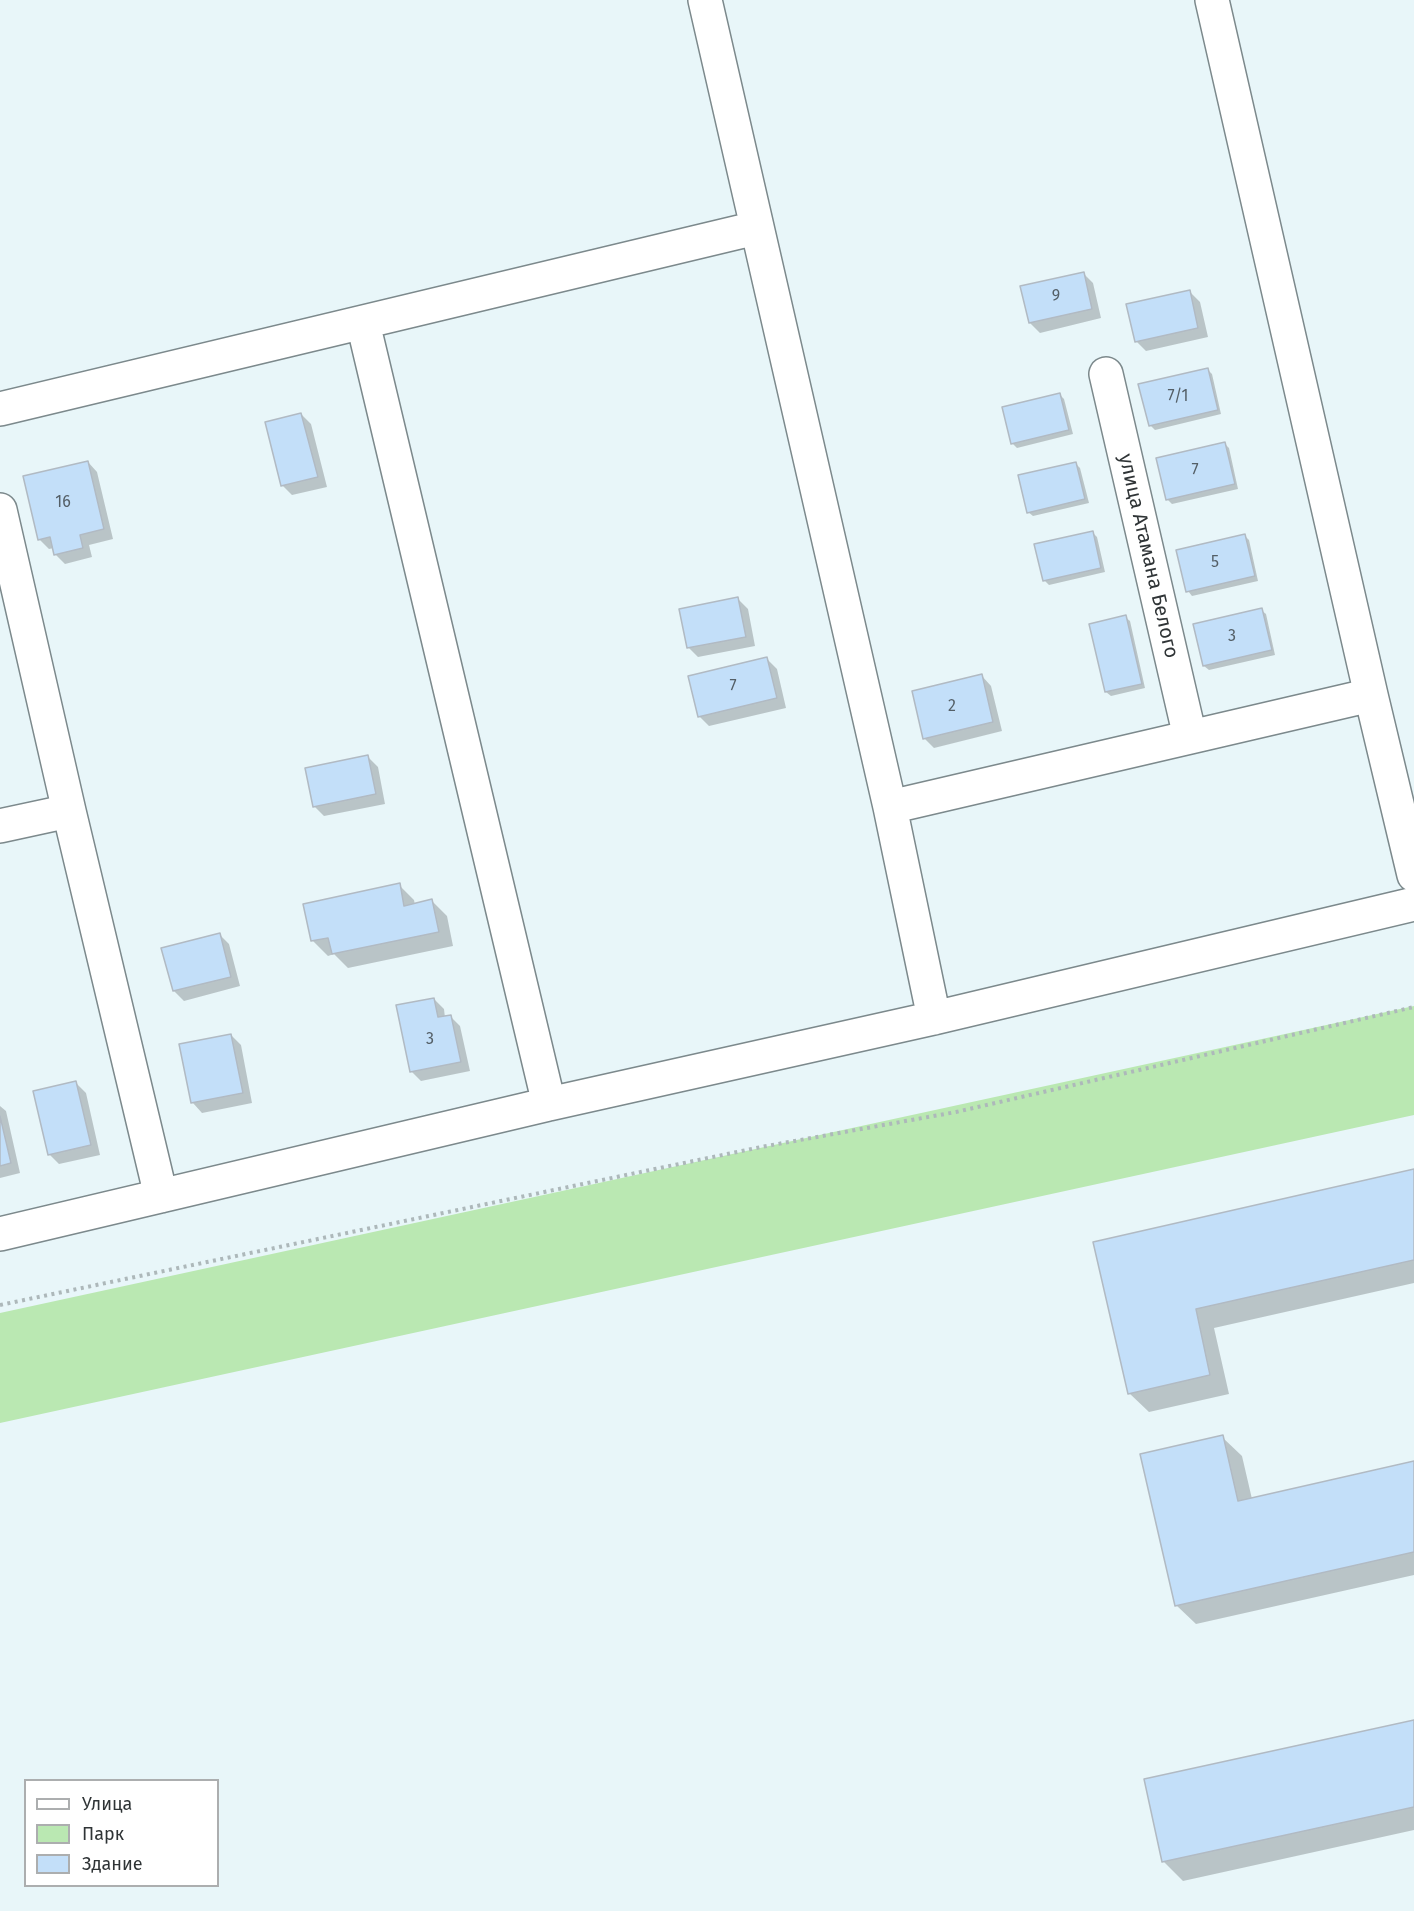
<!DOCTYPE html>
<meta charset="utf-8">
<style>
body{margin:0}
#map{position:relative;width:1414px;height:1911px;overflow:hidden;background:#e8f6f9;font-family:"Fira Sans",sans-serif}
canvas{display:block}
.legend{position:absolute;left:24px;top:1779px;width:195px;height:108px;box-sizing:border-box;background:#fff;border:2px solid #acaeaf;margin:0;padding:8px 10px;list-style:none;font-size:18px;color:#2f3436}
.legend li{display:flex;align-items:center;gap:12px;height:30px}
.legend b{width:30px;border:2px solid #acaeaf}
</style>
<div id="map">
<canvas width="1414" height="1911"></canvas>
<ul class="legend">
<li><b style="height:8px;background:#fff"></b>Улица</li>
<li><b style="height:16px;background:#bae8b2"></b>Парк</li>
<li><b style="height:16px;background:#c3dff9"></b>Здание</li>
</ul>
</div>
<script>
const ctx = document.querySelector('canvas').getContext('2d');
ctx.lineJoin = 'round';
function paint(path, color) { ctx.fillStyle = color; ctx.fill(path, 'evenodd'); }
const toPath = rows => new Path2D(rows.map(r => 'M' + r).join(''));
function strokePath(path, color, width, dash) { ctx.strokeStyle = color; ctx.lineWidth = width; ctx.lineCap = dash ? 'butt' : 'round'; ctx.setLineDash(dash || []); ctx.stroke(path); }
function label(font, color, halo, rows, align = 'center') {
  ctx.font = font + ' "Fira Sans",sans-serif'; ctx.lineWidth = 6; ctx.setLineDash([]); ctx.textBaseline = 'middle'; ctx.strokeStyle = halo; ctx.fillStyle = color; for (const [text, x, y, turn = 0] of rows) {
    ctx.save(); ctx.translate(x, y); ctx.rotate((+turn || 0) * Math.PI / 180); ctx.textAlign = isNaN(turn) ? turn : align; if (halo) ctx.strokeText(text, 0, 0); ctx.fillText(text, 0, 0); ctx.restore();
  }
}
paint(toPath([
 [1414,1006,1414,1115,0,1423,0,1313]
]), '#bae8b2');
paint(toPath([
 [1083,273,1093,283,1101,318,1040,333,1030,323],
 [1190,292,1200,302,1208,337,1146,351,1136,341],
 [1207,369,1212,374,1221,414,1155,430,1150,425],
 [1060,395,1064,399,1073,434,1017,448,1012,443],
 [301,414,311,424,327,487,292,495,282,485],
 [1224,443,1229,448,1238,489,1172,504,1167,499],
 [88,462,97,472,113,539,89,545,92,557,65,564,55,554,54,548,49,549,39,539],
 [1076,464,1080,468,1089,503,1033,516,1028,512],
 [1092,532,1097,537,1105,572,1049,585,1044,580],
 [1244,535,1249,540,1258,581,1192,596,1188,591],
 [738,599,748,609,755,646,698,657,688,647],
 [1261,610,1266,614,1275,655,1209,670,1204,666],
 [1125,617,1130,621,1145,688,1111,696,1106,692],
 [767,659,777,669,786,708,709,726,699,716],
 [982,676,991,686,1002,731,934,748,924,738],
 [368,757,378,767,385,804,324,816,314,806],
 [399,885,414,900,415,905,432,901,447,916,453,946,348,968,334,954,328,956,313,941],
 [219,934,229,944,240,986,184,1001,174,991],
 [434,999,444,1009,445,1018,451,1017,460,1026,470,1071,421,1081,411,1071],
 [231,1035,241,1045,252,1103,202,1113,193,1103,181,1045],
 [76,1083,86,1093,100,1155,59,1164,49,1154],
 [0,1106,6,1111,20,1173,0,1178],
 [1414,1171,1414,1283,1214,1328,1229,1394,1149,1412,1129,1393,1095,1243],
 [1222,1437,1242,1456,1252,1499,1414,1463,1414,1575,1196,1624,1176,1605],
 [1414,1722,1414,1830,1183,1881,1163,1861]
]), '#0003');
const building = toPath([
 [1084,272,1092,309,1029,323,1020,286,1084,272],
 [1190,290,1198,328,1135,342,1126,304,1190,290],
 [1208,368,1218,410,1149,426,1138,384,1208,368],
 [1060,393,1069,430,1011,444,1002,407,1060,393],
 [301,413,318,477,281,486,265,422,301,413],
 [1225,442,1235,484,1166,500,1156,458,1225,442],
 [88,461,104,529,80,535,83,548,54,555,50,537,38,540,23,476,88,461],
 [1076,462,1085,499,1027,513,1018,475,1076,462],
 [1093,531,1101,568,1043,581,1034,544,1093,531],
 [1245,534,1255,576,1186,592,1176,550,1245,534],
 [738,597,746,637,687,648,679,609,738,597],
 [1262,608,1272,650,1203,666,1193,624,1262,608],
 [1126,615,1142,684,1105,692,1089,624,1126,615],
 [767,657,777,698,698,717,688,676,767,657],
 [982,674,993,722,923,739,912,691,982,674],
 [368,755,376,794,313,807,305,768,368,755],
 [400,883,404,906,432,899,439,932,332,954,328,938,311,941,303,904,400,883],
 [220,933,231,977,173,991,161,948,220,933],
 [434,998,438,1017,451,1015,461,1062,410,1072,396,1005,434,998],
 [231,1034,243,1093,191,1103,179,1044,231,1034],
 [76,1081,91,1145,48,1155,33,1091,76,1081],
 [0,1116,11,1163,0,1166,0,1116],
 [1414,1169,1414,1260,1196,1309,1210,1375,1128,1394,1093,1242,1414,1169],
 [1223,1435,1238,1501,1414,1461,1414,1552,1175,1606,1140,1454,1223,1435],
 [1414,1720,1414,1807,1162,1862,1144,1779,1414,1720]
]);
paint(building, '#c3dff9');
strokePath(building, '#b1bac3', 1.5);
const street = toPath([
 [705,0,890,807,934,1018],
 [1212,0,1371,695,1414,875],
 [363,323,549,1104],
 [1106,374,1190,737],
 [0,409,756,228],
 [0,510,69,811,161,1196],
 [890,807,1371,695],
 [0,826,69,811],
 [0,1234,549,1104,934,1018,1414,904]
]);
strokePath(street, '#7c898c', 36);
strokePath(toPath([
 [0,1305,761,1147,956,1112,1414,1007]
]), '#adb8ba', 4, [3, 4.5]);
strokePath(street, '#fff', 33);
label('16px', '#545f67', null, [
 ["9",1056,297],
 ["7/1",1178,397],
 ["7",1195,471],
 ["16",63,503],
 ["5",1215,563],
 ["3",1232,637],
 ["7",733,687],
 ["2",952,707],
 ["3",430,1040]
]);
label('20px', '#2f3436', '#fff', [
 ["улица Атамана Белого",1148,556,77]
]);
</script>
